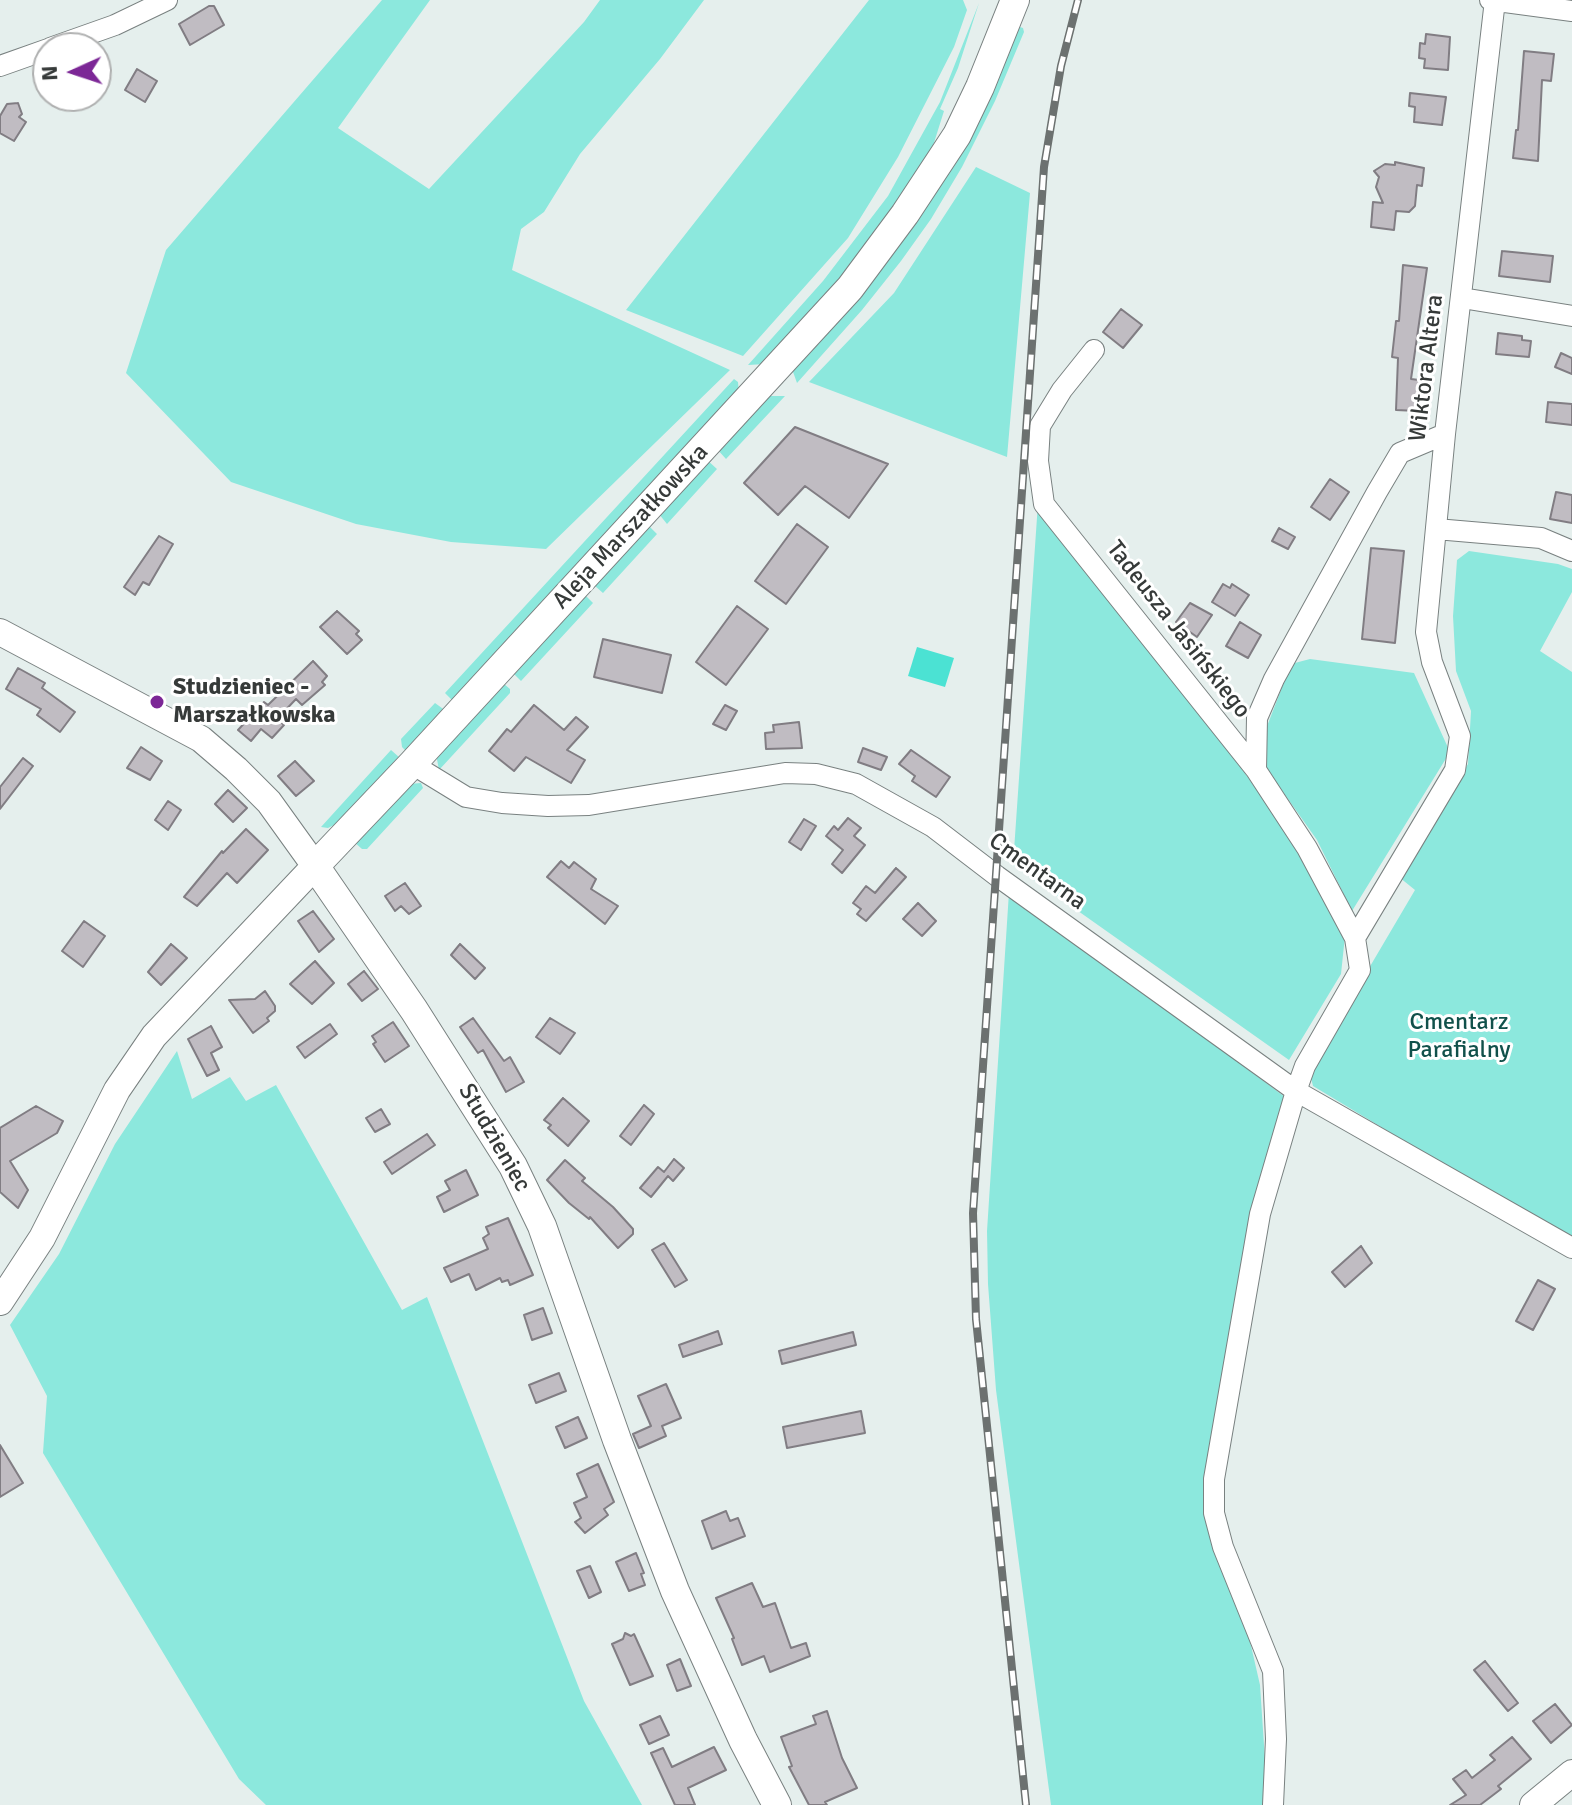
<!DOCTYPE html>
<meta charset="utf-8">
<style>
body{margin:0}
#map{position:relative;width:1572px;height:1805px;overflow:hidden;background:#e5efed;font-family:Signika,sans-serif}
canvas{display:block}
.north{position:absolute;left:32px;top:32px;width:80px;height:80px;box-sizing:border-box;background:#fff;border:2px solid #afb0b0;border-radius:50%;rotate:267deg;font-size:22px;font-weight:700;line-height:32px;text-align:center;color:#363a39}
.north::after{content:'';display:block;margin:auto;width:28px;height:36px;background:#7c2796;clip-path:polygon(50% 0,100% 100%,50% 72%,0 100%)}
</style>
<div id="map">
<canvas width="1572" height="1805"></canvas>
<div class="north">N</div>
</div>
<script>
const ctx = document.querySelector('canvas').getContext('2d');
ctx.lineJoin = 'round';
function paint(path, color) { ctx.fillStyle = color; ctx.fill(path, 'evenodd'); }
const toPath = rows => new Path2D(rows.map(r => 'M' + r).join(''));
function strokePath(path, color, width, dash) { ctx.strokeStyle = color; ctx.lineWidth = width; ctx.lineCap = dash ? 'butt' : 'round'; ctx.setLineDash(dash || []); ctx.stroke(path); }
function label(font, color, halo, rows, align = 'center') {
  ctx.font = font + ' Signika,sans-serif'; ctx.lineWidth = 6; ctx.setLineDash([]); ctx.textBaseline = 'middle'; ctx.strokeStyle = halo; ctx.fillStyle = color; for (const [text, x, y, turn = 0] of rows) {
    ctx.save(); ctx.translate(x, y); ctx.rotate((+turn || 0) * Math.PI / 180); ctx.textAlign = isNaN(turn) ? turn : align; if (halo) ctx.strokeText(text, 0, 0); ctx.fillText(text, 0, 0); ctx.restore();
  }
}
paint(toPath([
 [382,0,430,0,338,128,429,189,584,22,600,0,704,0,660,59,580,154,544,212,521,229,512,270,730,370,546,549,451,542,356,524,231,482,126,373,166,250],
 [869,0,963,0,967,10,954,47,898,157,848,238,743,356,626,310],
 [979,3,958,68,940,109,944,111,932,149,878,235,765,364,748,365,823,281,888,196,940,102],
 [1011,24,1023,28,1024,32,995,101,962,167,931,219,901,261,862,310,797,383,792,369,863,287],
 [976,167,1030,193,1007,457,809,382,894,293],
 [734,379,738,382,739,394,452,700,445,693],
 [768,396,785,396,726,459,717,449],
 [706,459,717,469,667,524,659,514],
 [1038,503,1212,727,1294,842,1345,936,1341,974,1289,1060,1013,865],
 [645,526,650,527,657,534,603,593,595,586,596,580],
 [1469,551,1558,564,1572,569,1572,592,1540,651,1572,672,1572,1242,1313,1086,1309,1070,1415,890,1399,877,1468,764,1471,711,1456,671,1453,616,1457,560],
 [585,595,593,603,521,681,513,673],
 [1310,659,1414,673,1450,752,1352,911,1317,840,1266,768,1264,734,1291,664],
 [504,684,510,689,510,693,439,770,436,754],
 [435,703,446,711,408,753,402,747,401,739],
 [391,750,400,758,336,824,328,828,321,827],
 [421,783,423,788,367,849,362,849,353,841,409,784],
 [1009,892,1285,1097,1247,1233,1225,1366,1208,1521,1249,1637,1260,1685,1268,1805,1051,1805,996,1390,988,1284,987,1231],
 [177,1051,192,1099,230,1077,246,1101,276,1085,402,1310,427,1297,584,1701,642,1805,266,1805,239,1779,43,1453,47,1396,10,1325,59,1254,115,1144]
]), '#8ce8dd');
paint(toPath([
 [917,647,954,658,945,687,908,676]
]), '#4be2d3');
const building = toPath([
 [209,6,214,6,224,25,190,45,179,24,209,6],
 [1426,34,1450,37,1448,70,1424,68,1425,59,1419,58,1420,43,1425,44,1426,34],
 [1524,51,1554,54,1551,81,1542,80,1538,161,1513,158,1516,130,1518,130,1524,51],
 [137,69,157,81,145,102,125,90,137,69],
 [1410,93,1446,97,1442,125,1414,122,1415,107,1409,106,1410,93],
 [18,103,22,114,19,117,26,122,14,141,0,133,0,116,7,104,18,103],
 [1395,162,1424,168,1422,186,1417,185,1415,206,1409,212,1396,211,1394,230,1371,227,1373,202,1383,203,1376,187,1379,177,1374,171,1385,164,1395,165,1395,162],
 [1502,251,1553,256,1550,282,1499,276,1502,251],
 [1403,265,1427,268,1411,379,1419,380,1418,411,1396,410,1398,358,1392,357,1396,321,1399,321,1403,265],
 [1121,309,1142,325,1123,348,1103,332,1121,309],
 [1498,333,1522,336,1522,340,1531,341,1529,357,1496,354,1498,333],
 [1561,353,1572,358,1572,374,1555,367,1561,353],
 [1548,402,1572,404,1572,425,1546,422,1548,402],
 [795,427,888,464,849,518,805,486,778,515,744,483,795,427],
 [1330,479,1349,492,1330,520,1311,507,1330,479],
 [1556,492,1572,495,1572,523,1550,519,1556,492],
 [797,524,828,547,786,604,755,581,797,524],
 [1279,528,1295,537,1288,549,1272,541,1279,528],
 [159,536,173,544,149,585,143,582,135,595,124,587,159,536],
 [1371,548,1404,551,1395,643,1362,639,1371,548],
 [1223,584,1230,588,1232,584,1249,595,1235,616,1212,602,1223,584],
 [1190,603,1212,615,1197,637,1176,622,1190,603],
 [737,606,768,629,726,685,696,662,737,606],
 [337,611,359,631,356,634,362,640,347,654,320,627,337,611],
 [1240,622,1261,635,1248,658,1226,646,1240,622],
 [603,639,671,655,662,693,594,677,603,639],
 [313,661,327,676,322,682,325,685,302,705,296,699,277,719,284,725,272,738,261,729,251,741,238,730,264,702,268,705,313,661],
 [18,668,45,683,42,688,75,712,60,732,37,715,41,709,6,689,18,668],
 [534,705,564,730,576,717,588,727,567,750,585,760,571,783,526,757,514,771,489,751,507,729,511,732,534,705],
 [725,705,737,711,726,730,713,724,725,705],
 [799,722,802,748,766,749,765,733,774,732,773,725,799,722],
 [141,747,162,761,150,780,127,768,141,747],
 [863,748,887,757,881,770,858,762,863,748],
 [911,750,950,777,936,797,912,781,915,776,899,764,911,750],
 [23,758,33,766,0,809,0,787,23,758],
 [295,761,314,781,296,796,278,776,295,761],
 [228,790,247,808,233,822,215,804,228,790],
 [168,801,181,810,168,830,155,820,168,801],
 [848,818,861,828,854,836,865,845,842,873,832,864,843,850,826,836,834,826,838,830,848,818],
 [804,819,816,826,801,850,789,842,804,819],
 [246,829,268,850,237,883,227,873,197,906,184,897,222,851,223,853,246,829],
 [561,861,569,868,574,862,596,879,591,889,618,906,605,924,547,877,561,861],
 [896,868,906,877,866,921,857,914,861,909,853,903,866,886,875,893,896,868],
 [405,883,421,906,409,914,401,906,395,911,385,896,405,883],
 [918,903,936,921,922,936,903,919,918,903],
 [313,911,334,939,319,952,298,921,313,911],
 [84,921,105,936,83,967,62,951,84,921],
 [171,944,187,958,161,985,148,972,171,944],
 [460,944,485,968,475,979,451,955,460,944],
 [315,961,334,983,312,1004,290,984,315,961],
 [364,971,378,989,362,1001,348,984,364,971],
 [265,991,275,1006,275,1011,267,1018,269,1021,253,1033,229,1000,255,999,265,991],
 [473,1018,504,1061,510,1057,524,1082,506,1092,483,1050,478,1053,460,1027,473,1018],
 [550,1018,575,1033,560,1054,536,1037,550,1018],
 [393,1022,409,1046,385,1062,373,1044,376,1042,372,1036,393,1022],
 [330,1024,337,1034,305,1058,297,1047,330,1024],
 [211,1026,222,1047,211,1053,219,1070,207,1076,188,1039,211,1026],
 [563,1098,589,1121,568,1146,548,1128,551,1125,544,1120,563,1098],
 [644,1105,654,1114,631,1145,620,1136,644,1105],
 [36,1106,63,1121,57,1133,10,1161,28,1190,18,1208,0,1192,0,1128,36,1106],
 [381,1109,390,1124,375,1132,366,1118,381,1109],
 [427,1134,435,1145,392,1174,384,1162,427,1134],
 [674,1159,684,1168,673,1181,668,1176,651,1197,640,1188,658,1167,664,1172,674,1159],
 [565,1160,585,1178,582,1181,613,1207,633,1229,633,1234,618,1248,590,1217,589,1219,569,1203,547,1180,565,1160],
 [466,1170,478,1195,444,1212,437,1197,450,1190,445,1181,466,1170],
 [508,1218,533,1275,510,1285,508,1280,502,1282,500,1278,476,1290,469,1274,451,1282,444,1268,488,1249,483,1238,489,1234,486,1227,508,1218],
 [664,1243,687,1280,675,1287,652,1250,664,1243],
 [1361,1246,1372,1263,1345,1287,1332,1272,1361,1246],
 [1538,1280,1555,1289,1533,1330,1516,1321,1538,1280],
 [543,1308,552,1333,532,1340,524,1315,543,1308],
 [718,1331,722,1344,683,1357,679,1345,718,1331],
 [853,1332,856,1345,782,1364,779,1351,853,1332],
 [559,1373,566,1391,536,1403,529,1385,559,1373],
 [666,1384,681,1418,662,1426,666,1436,639,1448,633,1434,651,1426,638,1396,666,1384],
 [861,1411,865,1433,787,1448,783,1427,861,1411],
 [578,1417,587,1438,565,1448,556,1427,578,1417],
 [0,1445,23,1483,0,1497,0,1445],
 [598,1464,614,1502,604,1509,608,1515,585,1533,575,1522,581,1518,574,1503,587,1497,577,1474,598,1464],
 [726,1511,730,1521,738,1518,745,1536,712,1549,702,1521,726,1511],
 [636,1553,644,1573,641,1574,645,1585,629,1591,616,1562,636,1553],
 [590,1566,601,1592,589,1598,577,1571,590,1566],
 [752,1583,763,1607,775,1603,791,1648,806,1643,810,1656,770,1672,764,1656,742,1665,732,1639,734,1638,716,1598,752,1583],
 [625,1633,631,1636,634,1634,653,1676,630,1685,612,1644,623,1639,625,1633],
 [680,1659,691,1686,677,1691,667,1665,680,1659],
 [1485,1661,1518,1703,1508,1711,1474,1670,1485,1661],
 [1555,1704,1572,1725,1551,1743,1533,1721,1555,1704],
 [827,1711,842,1758,857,1788,825,1802,827,1805,809,1805,789,1767,792,1766,781,1737,816,1724,813,1716,827,1711],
 [660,1716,669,1735,649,1744,640,1725,660,1716],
 [1512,1737,1531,1759,1498,1786,1501,1789,1480,1805,1450,1805,1466,1795,1453,1779,1466,1770,1472,1778,1495,1760,1490,1755,1512,1737],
 [714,1747,726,1770,688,1788,695,1805,675,1805,651,1753,663,1748,672,1767,714,1747]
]);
paint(building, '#c0bcc2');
strokePath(building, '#817d83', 2);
const minor = toPath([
 [1490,0,1572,11],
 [50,48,115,25,167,0],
 [0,66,48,49],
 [1462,298,1572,316],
 [1094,350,1062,390,1040,426,1038,461,1044,504,1256,770,1307,848,1355,938],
 [1436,529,1541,538,1572,551],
 [412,764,466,797,502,803,548,806,589,805,785,773,816,774,856,784,933,827,997,876,1296,1091,1572,1248],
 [1256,770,1257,718,1274,679,1377,492,1400,453,1445,434],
 [1273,1805,1276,1739,1273,1671,1223,1547,1214,1513,1214,1479,1260,1214,1296,1091,1305,1066,1360,970,1355,938,1455,770,1460,736,1432,662,1426,632,1445,434,1495,0]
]);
const tertiary = toPath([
 [0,632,201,739,236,769,269,802,315,866,154,1036,117,1090,42,1238,0,1302],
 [1533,1805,1572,1773]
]);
const secondary = toPath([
 [777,1805,743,1740,675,1591,617,1440,542,1226,513,1166,414,1010,315,866,412,764,850,288,905,214,957,135,980,87,1015,0]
]);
strokePath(minor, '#798180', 22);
strokePath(tertiary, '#798180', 28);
strokePath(secondary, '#798180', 30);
strokePath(minor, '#fff', 20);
strokePath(tertiary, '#fff', 26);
strokePath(secondary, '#fff', 28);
const rail = toPath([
 [1026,1805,976,1319,973,1213,1044,167,1061,66,1078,0]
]);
strokePath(rail, '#6c7170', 8);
strokePath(rail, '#fff', 5, [15]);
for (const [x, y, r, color] of [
 [157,702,8,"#7c2796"]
]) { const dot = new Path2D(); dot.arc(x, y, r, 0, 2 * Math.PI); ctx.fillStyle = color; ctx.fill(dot); strokePath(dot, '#fff', 3); }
label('24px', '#363a39', '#fff', [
 ["Wiktora Altera",1427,368,-83],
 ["Aleja Marszałkowska",631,527,-47],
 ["Tadeusza Jasińskiego",1178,630,52],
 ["Cmentarna",1037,872,36],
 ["Studzieniec",494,1138,60]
]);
label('bold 24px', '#363a39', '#fff', [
 ["Studzieniec -",173,688],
 ["Marszałkowska",173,716]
], 'left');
label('24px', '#11514b', '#fff', [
 ["Cmentarz",1459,1023],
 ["Parafialny",1459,1051]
]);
</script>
